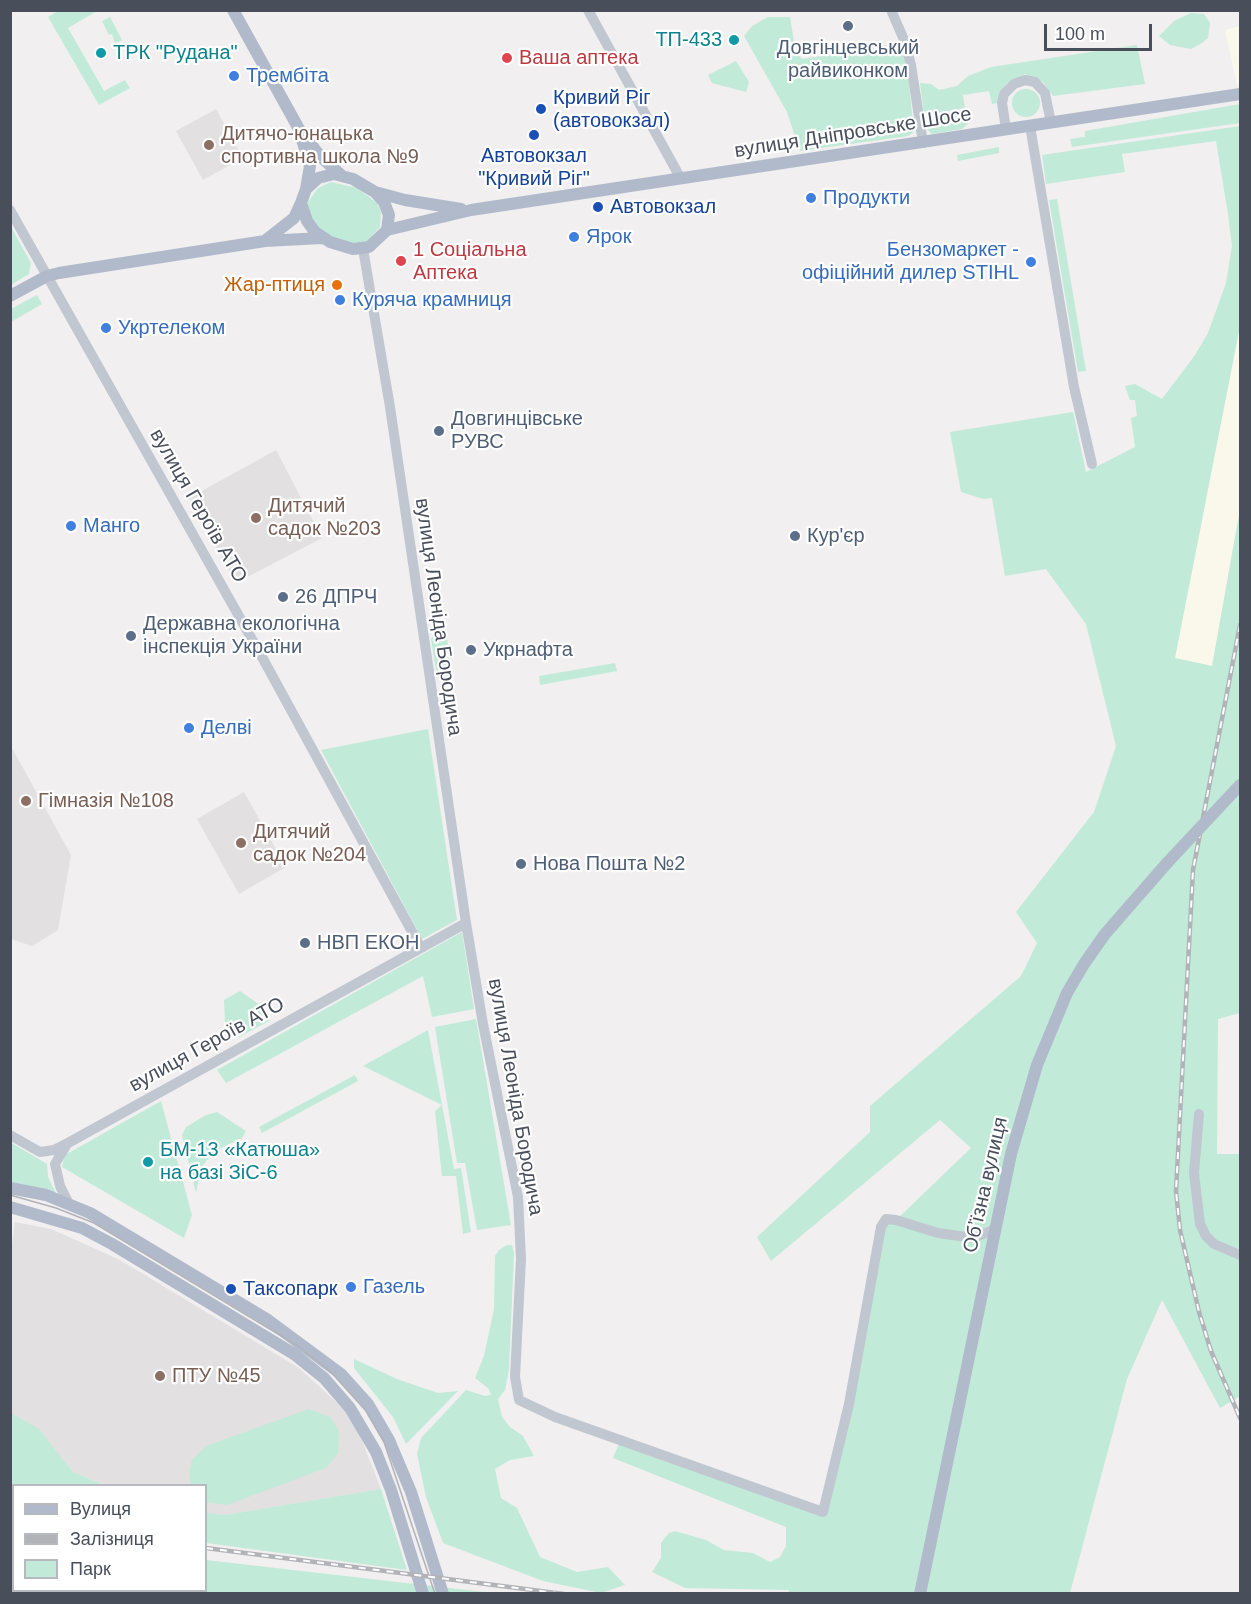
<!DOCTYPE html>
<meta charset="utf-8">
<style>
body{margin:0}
#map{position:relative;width:1251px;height:1604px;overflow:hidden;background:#f1efef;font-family:Helvetica,sans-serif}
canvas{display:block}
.frame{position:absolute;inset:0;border:12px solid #484f5b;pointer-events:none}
.legend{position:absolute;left:12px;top:1484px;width:195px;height:108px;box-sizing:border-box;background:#fff;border:2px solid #b6b9bd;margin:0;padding:8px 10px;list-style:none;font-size:18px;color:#484f5b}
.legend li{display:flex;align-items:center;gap:12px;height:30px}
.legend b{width:30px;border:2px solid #b6b9bd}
.scale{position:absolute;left:1044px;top:24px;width:108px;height:27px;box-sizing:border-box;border:3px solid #484f5b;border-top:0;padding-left:8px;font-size:18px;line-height:21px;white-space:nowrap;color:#484f5b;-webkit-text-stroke:4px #fff;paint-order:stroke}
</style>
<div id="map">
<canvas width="1251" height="1604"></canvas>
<div class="frame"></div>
<ul class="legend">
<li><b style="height:8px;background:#b1bacb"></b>Вулиця</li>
<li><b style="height:8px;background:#b1b3b9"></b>Залізниця</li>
<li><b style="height:16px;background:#c1ebd8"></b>Парк</li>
</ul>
<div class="scale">100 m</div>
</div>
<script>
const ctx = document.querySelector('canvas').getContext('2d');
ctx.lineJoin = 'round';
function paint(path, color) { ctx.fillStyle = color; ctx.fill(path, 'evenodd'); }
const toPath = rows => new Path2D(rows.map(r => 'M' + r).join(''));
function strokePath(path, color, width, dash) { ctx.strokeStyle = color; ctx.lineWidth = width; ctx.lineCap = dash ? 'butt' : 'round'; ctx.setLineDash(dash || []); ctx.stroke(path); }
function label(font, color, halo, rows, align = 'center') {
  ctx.font = font + ' Helvetica,sans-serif'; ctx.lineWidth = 4.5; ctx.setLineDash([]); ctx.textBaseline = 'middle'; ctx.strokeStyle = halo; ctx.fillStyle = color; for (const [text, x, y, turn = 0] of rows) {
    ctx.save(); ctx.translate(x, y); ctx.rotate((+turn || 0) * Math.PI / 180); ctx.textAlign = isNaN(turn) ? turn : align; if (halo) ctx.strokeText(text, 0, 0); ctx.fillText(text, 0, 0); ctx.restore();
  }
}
paint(toPath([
 [1240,26,1240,84,1237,85,1225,30],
 [1240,326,1240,509,1212,666,1175,658]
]), '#faf8ea');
paint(toPath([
 [216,109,243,158,203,180,176,131],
 [276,450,322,538,236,583,189,498],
 [11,746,71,855,58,930,32,946,11,939],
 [244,792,286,867,239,894,197,819],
 [15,1222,51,1229,120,1260,299,1368,346,1411,359,1433,381,1489,225,1515,206,1513,206,1486,104,1485,73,1472,39,1430,11,1413,10,1259]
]), '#e2e0e0');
paint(toPath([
 [58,11,97,11,68,28,104,91,125,80,130,88,99,105,48,17],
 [1191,13,1204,14,1210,23,1208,38,1202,43,1191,49,1170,45,1159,36,1174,21],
 [110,17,122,40,115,44,112,34,109,35,102,21],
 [768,17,790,17,796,54,803,59,900,43,907,66,914,132,908,136,800,151,787,112,744,36,752,26],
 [1137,45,1145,84,1053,96,1043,82,1025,74,1007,83,1000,92,998,103,992,104,989,91,963,95,965,108,924,115,920,83,931,84,939,90,957,86,968,76,991,67],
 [736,61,749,82,746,92,712,83,708,75],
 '1012 103a14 14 0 1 1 28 0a14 14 0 1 1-28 0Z',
 [1240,104,1240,123,1072,147,1070,139,1085,137,1085,131],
 [967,112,969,123,962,129,932,134,926,128,925,119],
 [1240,126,1240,326,1175,658,1212,666,1240,509,1240,1013,1218,1019,1217,1154,1240,1154,1240,1396,1220,1408,1162,1300,1127,1379,1070,1593,788,1594,789,1590,685,1588,652,1572,661,1558,661,1543,669,1533,675,1531,706,1540,724,1550,753,1553,770,1562,780,1557,786,1546,786,1527,613,1458,621,1439,822,1512,881,1227,896,1220,971,1148,940,1120,771,1261,757,1237,870,1132,870,1106,1021,976,1037,943,1016,912,1094,812,1116,746,1086,624,1046,569,1005,576,992,498,983,499,961,492,950,432,1073,412,1086,472,1135,447,1131,418,1137,416,1135,400,1130,400,1125,386,1135,384,1162,399,1195,355,1208,333,1226,283,1232,246,1228,214,1216,141,1122,154,1125,172,1046,184,1042,155],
 [999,147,999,153,958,161,957,155],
 [331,182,357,188,377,203,381,212,380,227,365,243,354,245,319,232,308,211,308,202,318,188],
 [1057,199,1086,371,1078,372,1049,200],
 [10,225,31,263,29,274,11,285],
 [37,295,42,304,11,322,11,309],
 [437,631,443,632,447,637,452,674,446,682,440,681,437,676,431,639],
 [615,663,617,671,540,685,539,676],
 [428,729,457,920,422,939,321,750],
 [462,932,474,1009,432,1017,423,976,226,1083,217,1070],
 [240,991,257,1003,270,1016,269,1021,239,1037,225,1022,224,1000],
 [476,1019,511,1225,477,1230,465,1163,457,1163,435,1027],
 [428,1030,454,1169,461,1168,471,1232,463,1234,456,1176,442,1176,435,1111,442,1105,363,1066],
 [355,1075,358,1081,262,1133,259,1127],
 [161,1101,192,1215,184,1238,62,1167,65,1155],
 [217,1112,246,1131,242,1138,217,1150,207,1160,201,1168,196,1193,182,1135,186,1127,206,1115],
 [10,1142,47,1164,48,1177,57,1195,11,1185],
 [507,1245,512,1245,514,1253,509,1369,505,1390,498,1399,502,1417,510,1427,523,1436,534,1456,510,1460,495,1469,501,1498,517,1508,540,1557,577,1572,608,1567,625,1585,601,1593,543,1581,443,1543,426,1497,417,1454,421,1438,466,1390,485,1396,491,1395,489,1389,475,1378,484,1356,494,1309,495,1256,499,1250],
 [354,1359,397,1379,438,1393,458,1391,406,1444,393,1417,354,1368],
 [309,1409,330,1417,339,1431,338,1453,326,1468,227,1505,206,1502,206,1486,191,1485,189,1472,192,1460,206,1446],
 [11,1413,39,1429,73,1472,104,1485,14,1486,13,1520,11,1519],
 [381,1489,407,1570,206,1543,206,1513,225,1515],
 [11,1535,13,1535,14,1590,206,1590,206,1560,493,1593,11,1594]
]), '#c1ebd8');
strokePath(toPath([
 [588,10,681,179],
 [891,10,905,42,911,65,923,143],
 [1030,126,1074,387,1092,464],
 [1006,129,1002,103,1004,94,1014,84,1025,80,1035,82,1045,93,1051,123],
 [10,210,262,657,421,948],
 [363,249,390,407,466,923,483,1024,518,1197,521,1259,515,1377,519,1400,555,1417,823,1512,849,1404,881,1227,886,1219,896,1220,938,1233,974,1238,995,1229],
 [1199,1114,1194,1173,1200,1224,1206,1236,1214,1244,1240,1255],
 [10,1135,40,1152,54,1150,68,1143,466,923],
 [66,1146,55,1164,60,1186,68,1202]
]), '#c0c7d0', 10);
strokePath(toPath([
 [233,10,299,129,320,156,341,175],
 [301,136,310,166,306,189],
 [334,174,353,179,375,192,384,202,389,215,387,230,369,247,353,249,330,242,315,232,307,221,301,203,306,189,318,178,334,174],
 [375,192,405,200,461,209],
 [387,230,471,210,1240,94],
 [266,240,294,218,301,203],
 [10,296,47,276,59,273,265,241,322,238],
 [10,1188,46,1195,90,1213,268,1320,341,1374,368,1404,389,1440,411,1492,443,1594],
 [10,1207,82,1228,112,1244,294,1354,324,1378,350,1408,376,1452,391,1490,423,1594],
 [920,1594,1011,1154,1037,1065,1067,993,1084,964,1105,934,1167,863]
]), '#b1bacb', 12);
strokePath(toPath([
 [10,1195,56,1208,94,1223,298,1346,330,1371,366,1411,384,1442,435,1594]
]), '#b1b3b9', 1.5);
const rail = toPath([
 [1240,625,1193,870,1176,1191,1180,1230,1199,1312,1211,1351,1240,1418],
 [10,1524,14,1524],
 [206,1548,564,1594]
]);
strokePath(rail, '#b1b3b9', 4.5);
strokePath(rail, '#fff', 2, [7]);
strokePath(toPath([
 [1167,863,1240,785]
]), '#b1bacb', 12);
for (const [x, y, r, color] of [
 [848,26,6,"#5c6f8a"],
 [734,40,6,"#0f9aa8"],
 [101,53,6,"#0f9aa8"],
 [507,58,6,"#e0444e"],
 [234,76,6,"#3f7fe0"],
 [541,109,6,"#1a4fb4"],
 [534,135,6,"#1a4fb4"],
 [209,145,6,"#8d6e63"],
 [811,198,6,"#3f7fe0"],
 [598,207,6,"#1a4fb4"],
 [574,237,6,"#3f7fe0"],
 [401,261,6,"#e0444e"],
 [1031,262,6,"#3f7fe0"],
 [337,285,6,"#e8710a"],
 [340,300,6,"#3f7fe0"],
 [106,328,6,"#3f7fe0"],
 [439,431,6,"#5c6f8a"],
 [256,518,6,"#8d6e63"],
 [71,526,6,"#3f7fe0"],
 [795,536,6,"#5c6f8a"],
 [283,597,6,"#5c6f8a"],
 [131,636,6,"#5c6f8a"],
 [471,650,6,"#5c6f8a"],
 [189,728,6,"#3f7fe0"],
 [26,801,6,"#8d6e63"],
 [241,843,6,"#8d6e63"],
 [521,864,6,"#5c6f8a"],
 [305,943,6,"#5c6f8a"],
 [148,1162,6,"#0f9aa8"],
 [351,1287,6,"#3f7fe0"],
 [231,1289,6,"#1a4fb4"],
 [160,1376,6,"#8d6e63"]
]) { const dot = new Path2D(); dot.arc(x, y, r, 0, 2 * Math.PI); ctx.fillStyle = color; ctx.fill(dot); strokePath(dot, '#fff', 2); }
label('20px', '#0d838f', '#fff', [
 ["ТП-433",722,40,"right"],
 ["ТРК \"Рудана\"",113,53],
 ["БМ-13 «Катюша»",160,1150],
 ["на базі ЗіС-6",160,1173]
], 'left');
label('20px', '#4e5e75', '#fff', [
 ["Довгінцевський",848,48,"center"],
 ["райвиконком",848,71,"center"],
 ["Довгинцівське",451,419],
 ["РУВС",451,442],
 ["Кур'єр",807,536],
 ["26 ДПРЧ",295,597],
 ["Державна екологічна",143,624],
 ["інспекція України",143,647],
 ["Укрнафта",483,650],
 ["Нова Пошта №2",533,864],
 ["НВП ЕКОН",317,943]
], 'left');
label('20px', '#be3a42', '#fff', [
 ["Ваша аптека",519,58],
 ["1 Соціальна",413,250],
 ["Аптека",413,273]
], 'left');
label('20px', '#366cbe', '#fff', [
 ["Трембіта",246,76],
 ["Продукти",823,198],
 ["Ярок",586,237],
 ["Бензомаркет -",1019,250,"right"],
 ["офіційний дилер STIHL",1019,273,"right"],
 ["Куряча крамниця",352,300],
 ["Укртелеком",118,328],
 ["Манго",83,526],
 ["Делві",201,728],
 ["Газель",363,1287]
], 'left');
label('20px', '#164399', '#fff', [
 ["Кривий Ріг",553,98],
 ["(автовокзал)",553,121],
 ["Автовокзал",534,156,"center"],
 ["\"Кривий Ріг\"",534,179,"center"],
 ["Автовокзал",610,207],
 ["Таксопарк",243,1289]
], 'left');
label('20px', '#484f5b', '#fff', [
 ["вулиця Дніпровське Шосе",853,133,-9],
 ["вулиця Героїв АТО",198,506,60],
 ["вулиця Леоніда Бородича",438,617,82],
 ["вулиця Героїв АТО",207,1045,-29],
 ["вулиця Леоніда Бородича",515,1097,80],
 ["Обʼїзна вулиця",986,1185,-77]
]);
label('20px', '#785e54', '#fff', [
 ["Дитячо-юнацька",221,134],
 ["спортивна школа №9",221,157],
 ["Дитячий",268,506],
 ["садок №203",268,529],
 ["Гімназія №108",38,801],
 ["Дитячий",253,832],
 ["садок №204",253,855],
 ["ПТУ №45",172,1376]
], 'left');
label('20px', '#c56008', '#fff', [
 ["Жар-птиця",325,285]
], 'right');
</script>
